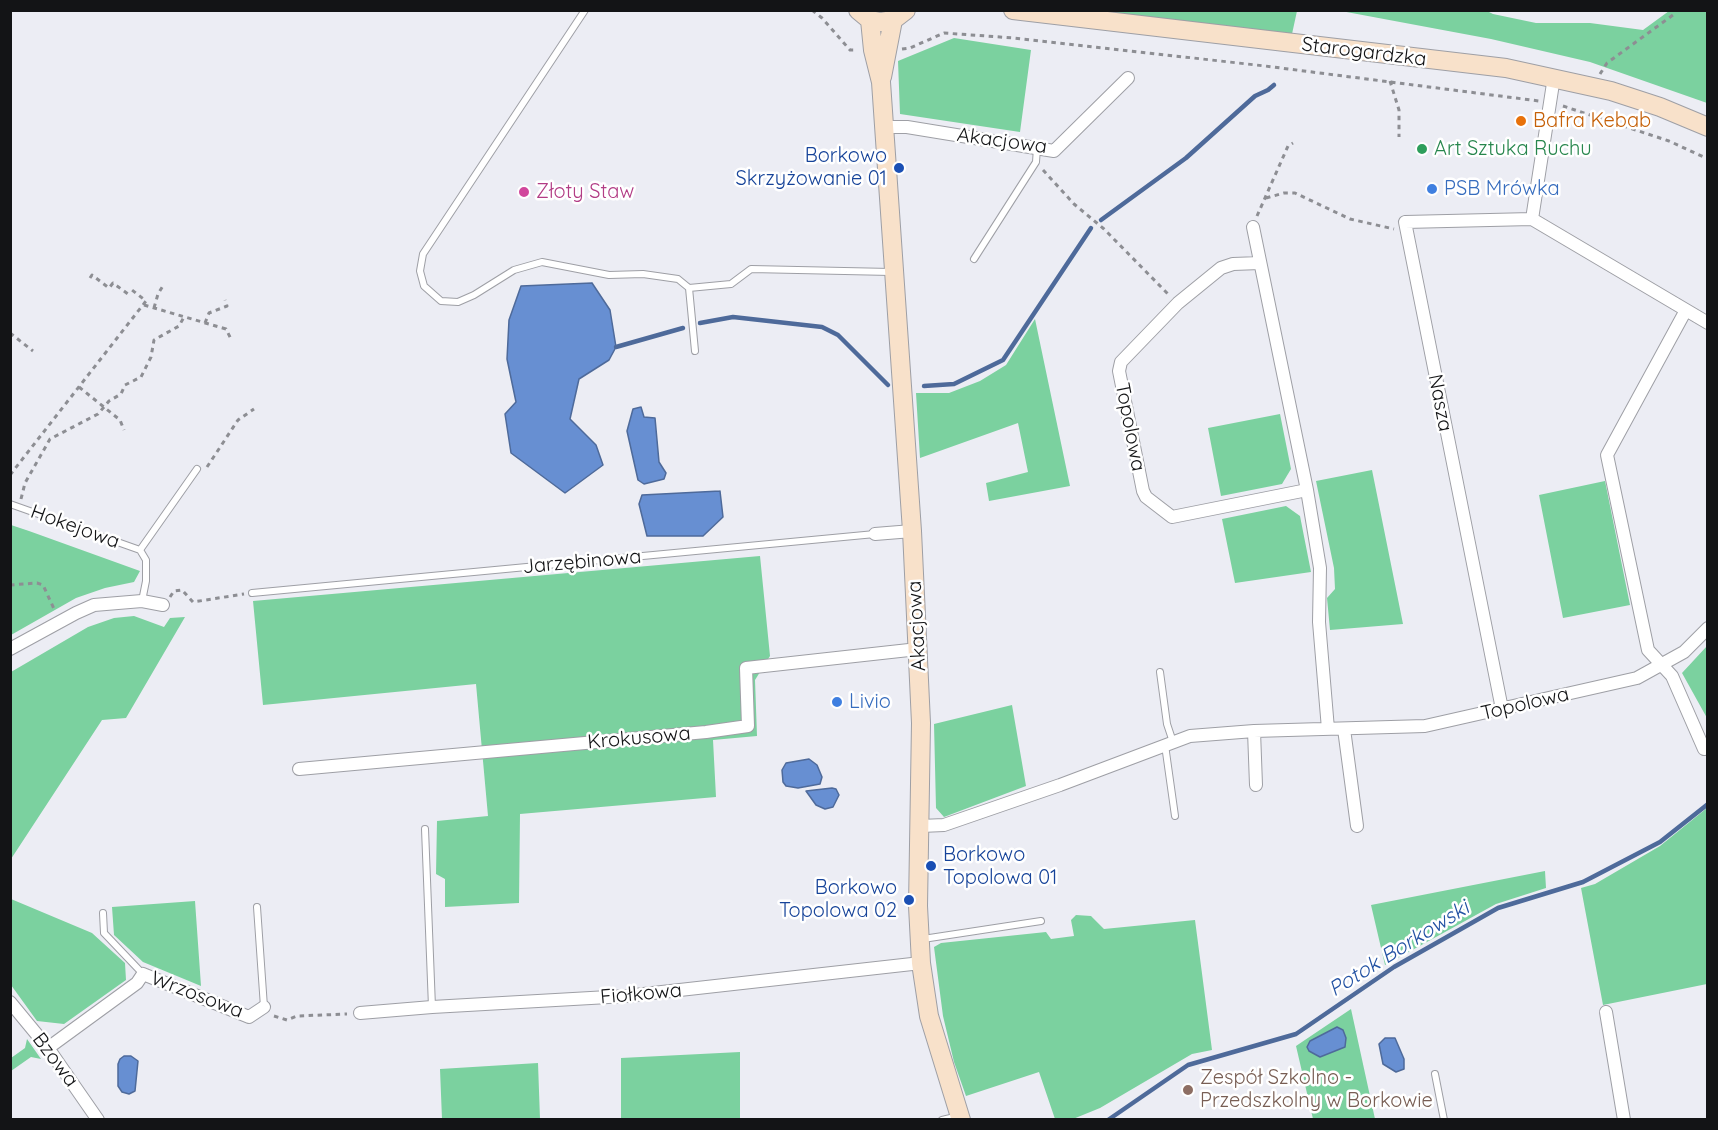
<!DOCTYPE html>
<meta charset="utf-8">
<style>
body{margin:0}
#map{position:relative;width:1718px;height:1130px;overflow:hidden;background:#ecedf4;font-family:Quicksand,sans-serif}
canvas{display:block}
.frame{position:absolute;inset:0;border:12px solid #131416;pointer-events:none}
</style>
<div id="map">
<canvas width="1718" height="1130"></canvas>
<div class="frame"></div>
</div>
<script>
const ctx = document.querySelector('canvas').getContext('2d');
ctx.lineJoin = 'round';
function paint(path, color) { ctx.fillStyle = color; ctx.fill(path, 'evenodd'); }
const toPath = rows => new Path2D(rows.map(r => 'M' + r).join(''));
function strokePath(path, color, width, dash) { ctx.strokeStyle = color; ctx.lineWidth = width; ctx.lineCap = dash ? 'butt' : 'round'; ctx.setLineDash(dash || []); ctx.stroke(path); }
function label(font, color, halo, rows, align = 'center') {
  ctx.font = font + ' Quicksand,sans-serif'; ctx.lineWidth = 5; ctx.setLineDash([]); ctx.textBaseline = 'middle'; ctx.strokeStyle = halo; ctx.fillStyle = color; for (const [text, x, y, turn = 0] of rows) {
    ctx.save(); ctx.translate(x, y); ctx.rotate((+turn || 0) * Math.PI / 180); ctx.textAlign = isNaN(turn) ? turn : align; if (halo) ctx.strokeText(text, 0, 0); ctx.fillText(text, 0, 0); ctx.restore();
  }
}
paint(toPath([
 [1094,11,1297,11,1292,34],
 [1341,11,1487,11,1493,14,1536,23,1590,23,1643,30,1669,11,1707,11,1707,103,1590,62,1491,39],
 [954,38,1031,50,1020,132,900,114,898,61],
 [1035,319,1070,486,989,501,986,483,1028,472,1018,423,920,458,916,393,949,393,980,381,1006,365],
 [1280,414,1291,469,1282,484,1221,496,1208,428],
 [1372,470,1403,624,1330,630,1327,598,1335,589,1334,568,1316,481],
 [1605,481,1630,605,1563,618,1539,495],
 [1286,506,1300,516,1311,572,1235,583,1222,519],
 [11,525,29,531,140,571,134,582,105,588,76,598,11,635],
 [760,556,770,656,755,680,757,736,713,740,716,797,520,814,519,903,445,907,445,879,436,874,437,821,488,816,476,684,263,705,253,601],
 [134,616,164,627,170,618,185,617,126,718,102,720,11,859,11,672,88,627,114,618],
 [1707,646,1707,718,1682,673],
 [1012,705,1026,786,944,817,936,808,934,724],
 [1707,808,1707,984,1603,1005,1581,888,1595,884,1660,846],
 [1545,871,1546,888,1496,904,1385,965,1371,905],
 [11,899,92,933,125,963,126,980,64,1024,37,1021,11,985],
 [195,901,201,986,143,962,114,935,112,907],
 [1076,915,1091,916,1104,929,1195,920,1212,1050,1192,1054,1100,1108,1073,1119,1055,1119,1039,1072,966,1096,954,1062,943,1016,934,947,941,943,1046,932,1051,939,1074,936,1071,920],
 [1351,1009,1375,1119,1313,1119,1296,1046],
 [27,1039,41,1059,31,1057,11,1071,11,1058,25,1048],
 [740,1052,740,1119,621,1119,621,1058],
 [538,1063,540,1119,442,1119,440,1069]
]), '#7bd19f');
const water = toPath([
 [592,283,610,310,616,347,609,360,579,379,570,419,596,445,603,465,565,493,511,453,505,414,516,402,507,359,509,320,521,286,592,283],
 [641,407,644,417,655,418,659,462,666,473,664,479,644,484,638,480,627,431,633,409,641,407],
 [720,491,723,517,703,536,647,536,639,504,642,495,720,491],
 [809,759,817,765,822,777,820,784,798,788,786,786,783,782,782,770,786,763,809,759],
 [832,788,836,789,839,795,833,807,825,809,816,805,806,791,832,788],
 [1337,1027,1343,1030,1346,1038,1345,1047,1320,1057,1309,1051,1307,1047,1310,1041,1337,1027],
 [1385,1038,1395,1038,1404,1059,1404,1069,1396,1072,1383,1064,1379,1044,1385,1038],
 [124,1056,131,1056,138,1061,135,1091,129,1094,122,1092,118,1086,118,1064,120,1059,124,1056]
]);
paint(water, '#678fd2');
strokePath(water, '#4e6a9a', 1.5);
strokePath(toPath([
 [1101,220,1186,158,1255,96,1268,90,1274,85],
 [700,323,733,317,822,327,838,335,888,385],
 [616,347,683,328],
 [924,386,954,384,1003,360,1091,228],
 [1108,1120,1188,1065,1296,1034,1394,967,1498,908,1583,882,1660,842,1708,804]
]), '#4e6a9a', 4.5);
const lane = toPath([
 [585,10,423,254,420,271,424,286,441,301,458,302,474,295,514,270,542,262,609,275,643,274,678,279,689,288,731,284,751,269,891,272],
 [974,259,1036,162,1037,148],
 [689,288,695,351],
 [10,504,140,550,146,560,146,581,142,601],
 [140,550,197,469],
 [252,593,875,534],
 [1160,672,1167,724,1173,742],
 [1165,745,1175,816],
 [425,829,432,1007],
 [257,907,264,1007],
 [103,913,104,933,143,974],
 [923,939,1041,921],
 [1435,1074,1444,1120],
 [942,1120,959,1116]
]);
const street = toPath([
 [885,127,907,127,1054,151,1128,78],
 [1532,219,1554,77],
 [1253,227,1307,490,1320,568,1319,622,1328,729],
 [1260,263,1233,264,1221,268,1178,303,1121,362,1119,371,1143,491,1146,497,1172,517,1307,490],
 [1686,310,1708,323],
 [875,534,912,531],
 [10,649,76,613,94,605,142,601,163,605],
 [1502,709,1405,222,1532,219,1686,310,1607,455,1648,650,1672,676,1704,749],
 [1344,729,1357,826],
 [1254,731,1256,785],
 [299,769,706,732,748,726,746,668,918,649],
 [921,826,944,825,1060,785,1190,736,1254,731,1425,726,1637,678,1684,652,1708,628],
 [10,1002,48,1048,98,1120],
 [1606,1012,1624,1120],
 [360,1013,432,1007,626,996,921,963],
 [48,1048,137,983,143,974,249,1017,264,1007]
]);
const secondary = toPath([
 [858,10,870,20,881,22,893,20,906,10],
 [1013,10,1506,68,1611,91,1660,107,1708,127],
 [870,20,873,50,881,82,912,531,921,723,918,906,921,963,929,1016,961,1120],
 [882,77,893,20]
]);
strokePath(lane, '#9e9fa5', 8);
strokePath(street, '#9e9fa5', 14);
strokePath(secondary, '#9e9fa5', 20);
strokePath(toPath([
 [812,10,822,18,850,50,856,50],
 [902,49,910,48,944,33,1014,38,1265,66,1539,101],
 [1600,74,1607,63,1673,15],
 [1390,81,1399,110,1399,137],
 [1563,106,1669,141,1708,159],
 [1043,170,1074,204,1104,229,1168,294],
 [1266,198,1284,193,1295,193,1350,219,1394,229],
 [1257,216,1288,146,1293,143],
 [90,278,92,275,109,288,113,283,128,294],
 [144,305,226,329,231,339],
 [154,308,158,294,164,284],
 [205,323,209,313,227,306,225,300],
 [10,333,33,351],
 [79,387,120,420,124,430],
 [207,467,238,420,254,409],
 [10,475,146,301,132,290],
 [21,499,25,483,50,439,98,414,109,401,121,394,125,385,141,377,151,357,154,340,179,326,184,317],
 [10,585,37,583,43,585,55,611],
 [170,597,174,591,182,590,193,602,244,594],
 [274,1016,287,1020,297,1016,347,1014]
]), '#8d8e93', 3, [4.5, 4.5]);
strokePath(lane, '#fff', 6);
strokePath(street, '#fff', 12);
strokePath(secondary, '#f8e1ca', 18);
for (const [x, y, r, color] of [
 [1521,121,6,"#e8710a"],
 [1422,149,6,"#2e9e5b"],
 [899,168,6,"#1a4fb4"],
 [1432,189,6,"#3f7fe0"],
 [524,192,6,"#d1479c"],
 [837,702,6,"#3f7fe0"],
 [931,866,6,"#1a4fb4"],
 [909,900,6,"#1a4fb4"],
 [1188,1090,6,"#8d6e63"]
]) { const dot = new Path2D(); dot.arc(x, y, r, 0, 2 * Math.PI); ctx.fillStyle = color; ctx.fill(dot); strokePath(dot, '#fff', 2); }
label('20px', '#131416', '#fff', [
 ["Starogardzka",1364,52,7],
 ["Akacjowa",1002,141,8],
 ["Nasza",1440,403,79],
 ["Topolowa",1130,427,79],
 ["Hokejowa",75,527,20],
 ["Jarzębinowa",582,562,-5],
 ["Akacjowa",917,626,-93],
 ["Topolowa",1525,704,-13],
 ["Krokusowa",639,738,-5],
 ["Fiołkowa",641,994,-5],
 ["Wrzosowa",197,995,21],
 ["Bzowa",55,1060,53]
]);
label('20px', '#c56008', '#fff', [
 ["Bafra Kebab",1533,121]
], 'left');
label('20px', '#27864d', '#fff', [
 ["Art Sztuka Ruchu",1434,149]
], 'left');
label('20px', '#164399', '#fff', [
 ["Borkowo",887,156],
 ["Skrzyżowanie 01",887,179],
 ["Borkowo",943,855,"left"],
 ["Topolowa 01",943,878,"left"],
 ["Borkowo",897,888],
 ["Topolowa 02",897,911]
], 'right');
label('20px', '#366cbe', '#fff', [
 ["PSB Mrówka",1444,189],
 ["Livio",849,702]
], 'left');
label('20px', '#b23c85', '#fff', [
 ["Złoty Staw",536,192]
], 'left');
label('20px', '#785e54', '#fff', [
 ["Zespół Szkolno -",1200,1078],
 ["Przedszkolny w Borkowie",1200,1101]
], 'left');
label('italic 21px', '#2352a3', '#fff', [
 ["Potok Borkowski",1399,949,-32]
]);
</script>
